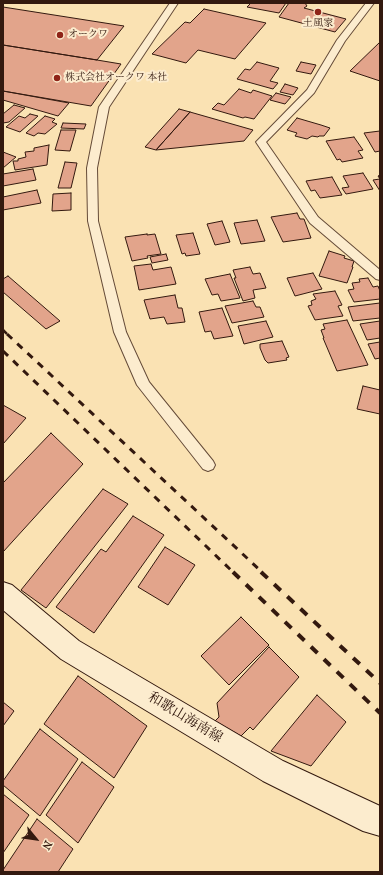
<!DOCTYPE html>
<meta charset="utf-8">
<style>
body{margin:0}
#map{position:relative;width:383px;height:875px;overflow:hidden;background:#fae2b3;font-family:"IM FELL French Canon",serif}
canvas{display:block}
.frame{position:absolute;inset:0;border:4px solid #33190f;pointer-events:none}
.north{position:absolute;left:16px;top:819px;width:40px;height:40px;-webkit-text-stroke:3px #fcecce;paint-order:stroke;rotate:119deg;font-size:11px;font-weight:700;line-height:16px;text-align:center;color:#33190f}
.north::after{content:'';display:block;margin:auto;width:14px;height:18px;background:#33190f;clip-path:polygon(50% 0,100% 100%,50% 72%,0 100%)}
</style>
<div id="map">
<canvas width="383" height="875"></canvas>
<div class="frame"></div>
<div class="north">N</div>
</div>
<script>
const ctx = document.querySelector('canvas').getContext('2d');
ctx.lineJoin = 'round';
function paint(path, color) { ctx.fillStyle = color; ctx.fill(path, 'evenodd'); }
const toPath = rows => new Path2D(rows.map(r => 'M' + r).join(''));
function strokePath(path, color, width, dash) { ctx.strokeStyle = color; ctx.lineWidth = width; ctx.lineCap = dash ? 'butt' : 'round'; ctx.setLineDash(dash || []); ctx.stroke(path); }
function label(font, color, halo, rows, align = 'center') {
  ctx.font = font + ' "IM FELL French Canon","Noto Serif JP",serif'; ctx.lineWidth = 4; ctx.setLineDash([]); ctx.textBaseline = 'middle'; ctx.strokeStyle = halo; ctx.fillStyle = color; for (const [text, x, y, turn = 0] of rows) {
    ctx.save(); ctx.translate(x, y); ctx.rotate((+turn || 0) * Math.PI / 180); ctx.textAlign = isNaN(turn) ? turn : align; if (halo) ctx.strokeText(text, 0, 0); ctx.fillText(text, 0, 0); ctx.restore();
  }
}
const building = toPath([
 [251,3,286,3,279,13,247,7,251,3],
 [289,3,305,3,307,6,304,8,346,19,335,32,279,17,289,3],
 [3,7,124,26,97,60,3,45,3,7],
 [204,9,266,23,235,59,198,50,186,63,152,54,185,22,190,23,204,9],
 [380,42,380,81,350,71,380,42],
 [3,45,97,60,121,64,91,106,3,91,3,45],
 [257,62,279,68,270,81,278,83,273,89,237,79,245,69,250,70,257,62],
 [301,62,316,65,311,74,296,71,301,62],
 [285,84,298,88,293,95,280,92,285,84],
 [239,89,251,93,253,90,272,96,254,119,245,117,243,118,212,109,218,103,224,105,239,89],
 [3,91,69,103,58,116,3,100,3,91],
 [276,93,291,97,285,104,270,100,276,93],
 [14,105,25,108,9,122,3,123,3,114,14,105],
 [179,109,190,112,156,150,145,147,179,109],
 [190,112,253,130,244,141,156,150,190,112],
 [30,114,38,116,20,132,6,127,19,116,25,118,30,114],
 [45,116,55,119,52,122,57,124,45,134,38,133,34,136,26,133,45,116],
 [297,118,321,125,330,128,324,136,319,136,318,137,312,136,307,139,295,136,297,133,287,130,297,118],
 [63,123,86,124,84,129,61,128,63,123],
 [61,130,76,130,70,151,55,150,61,130],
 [380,131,380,151,375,152,364,133,380,131],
 [354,137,363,150,358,151,363,158,342,162,340,159,337,160,326,141,354,137],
 [49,145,47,165,15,170,13,161,18,161,18,159,26,157,25,152,34,151,34,148,49,145],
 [3,152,16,157,3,168,3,152],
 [65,162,77,163,71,188,58,188,65,162],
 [33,169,36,180,3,186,3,174,33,169],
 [363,173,373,189,346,194,342,188,349,187,343,176,363,173],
 [380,175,380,191,373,180,380,179,378,176,380,175],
 [332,177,342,195,320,198,315,190,311,191,306,181,332,177],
 [37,190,41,203,3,210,3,197,37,190],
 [71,193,71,210,52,211,53,194,71,193],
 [297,213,300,219,304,219,311,238,283,242,271,217,297,213],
 [257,220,265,241,241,244,234,223,257,220],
 [222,221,230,242,215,245,207,224,222,221],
 [193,233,200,254,186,256,185,253,182,254,176,235,193,233],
 [147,234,147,235,155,234,161,254,147,256,148,258,132,261,125,237,147,234],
 [329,251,345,256,344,258,354,261,352,267,353,267,347,283,319,276,329,251],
 [166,254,168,260,152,263,150,257,166,254],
 [151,264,153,270,171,267,176,284,139,290,134,266,151,264],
 [250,267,253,274,260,273,266,288,253,290,255,298,243,301,234,278,236,278,233,270,250,267],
 [313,273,322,289,295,296,287,278,313,273],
 [230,274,240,298,221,301,218,294,212,295,205,279,230,274],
 [8,276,60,321,46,329,3,292,3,279,8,276],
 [368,278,373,287,378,286,380,291,380,299,354,302,348,290,354,289,352,283,360,282,359,279,368,278],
 [335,291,342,305,338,306,343,316,315,320,308,306,312,305,311,301,316,299,313,294,335,291],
 [175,295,178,308,182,308,185,322,167,324,164,317,150,319,144,300,175,295],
 [253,301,256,307,260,307,264,317,232,323,225,306,253,301],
 [380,303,380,318,353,321,348,307,380,303],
 [222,308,233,336,214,339,211,331,205,332,199,312,222,308],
 [347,320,368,365,337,371,323,338,324,338,321,330,325,329,323,324,347,320],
 [266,321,273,337,244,344,238,326,266,321],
 [380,321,380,338,367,340,360,324,380,321],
 [282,341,289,357,286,358,287,360,268,363,265,360,260,348,260,344,282,341],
 [380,342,380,358,375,359,368,344,380,342],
 [363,386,380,390,380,414,357,409,363,386],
 [3,405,26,418,3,444,3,405],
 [51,433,83,464,3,552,3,483,51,433],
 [103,489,128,504,46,608,21,590,103,489],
 [133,516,164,535,94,633,56,607,101,549,106,552,133,516],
 [165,547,195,565,168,605,138,587,165,547],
 [241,617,269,645,229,685,201,656,241,617],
 [269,647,299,677,253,730,250,727,241,736,215,721,219,717,217,703,269,647],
 [78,676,147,726,114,778,44,724,78,676],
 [317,695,346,722,311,766,271,751,317,695],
 [3,702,14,711,3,726,3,702],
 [40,729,78,759,40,816,3,785,3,781,40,729],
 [82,762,114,787,78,843,46,815,82,762],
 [3,794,29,815,3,853,3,794],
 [37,819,73,849,58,872,3,872,3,870,37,819]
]);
paint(building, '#e2a48b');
strokePath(building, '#33190f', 1);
const lane = toPath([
 [170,3,178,3,109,107,97,168,98,221,126,332,149,382,213,461,215,465,213,469,208,471,203,469,137,385,114,332,88,221,87,168,99,107,170,3],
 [366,3,374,3,345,41,314,93,266,142,318,217,380,270,380,280,376,279,310,223,256,142,307,90,337,40,366,3]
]);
const secondary = toPath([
 [3,582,12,585,79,641,283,761,380,806,380,836,363,831,263,781,61,659,3,610,3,582]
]);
strokePath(lane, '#654b38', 2);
strokePath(secondary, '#33190f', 2);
paint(lane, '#fcecce');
paint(secondary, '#fcecce');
strokePath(toPath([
 [3,330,8,335]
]), '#33190f', 2.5, [5.5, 5.5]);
strokePath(toPath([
 [7,334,263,573],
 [3,351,234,573]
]), '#33190f', 3, [7, 7]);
strokePath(toPath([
 [233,572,380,713],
 [261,572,380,683]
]), '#33190f', 4, [9, 9]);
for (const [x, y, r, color] of [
 [318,12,4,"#8f2418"],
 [60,35,4,"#8f2418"],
 [57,78,4,"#8f2418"]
]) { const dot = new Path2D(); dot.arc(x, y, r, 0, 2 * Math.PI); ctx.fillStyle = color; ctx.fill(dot); strokePath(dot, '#fcecce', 1.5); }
label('10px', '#33190f', '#fcecce', [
 ["土風家",318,24,"center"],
 ["オークワ",68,35],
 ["株式会社オークワ 本社",65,78]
], 'left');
label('14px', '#33190f', '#fcecce', [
 ["和歌山海南線",185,718,31]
]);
</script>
